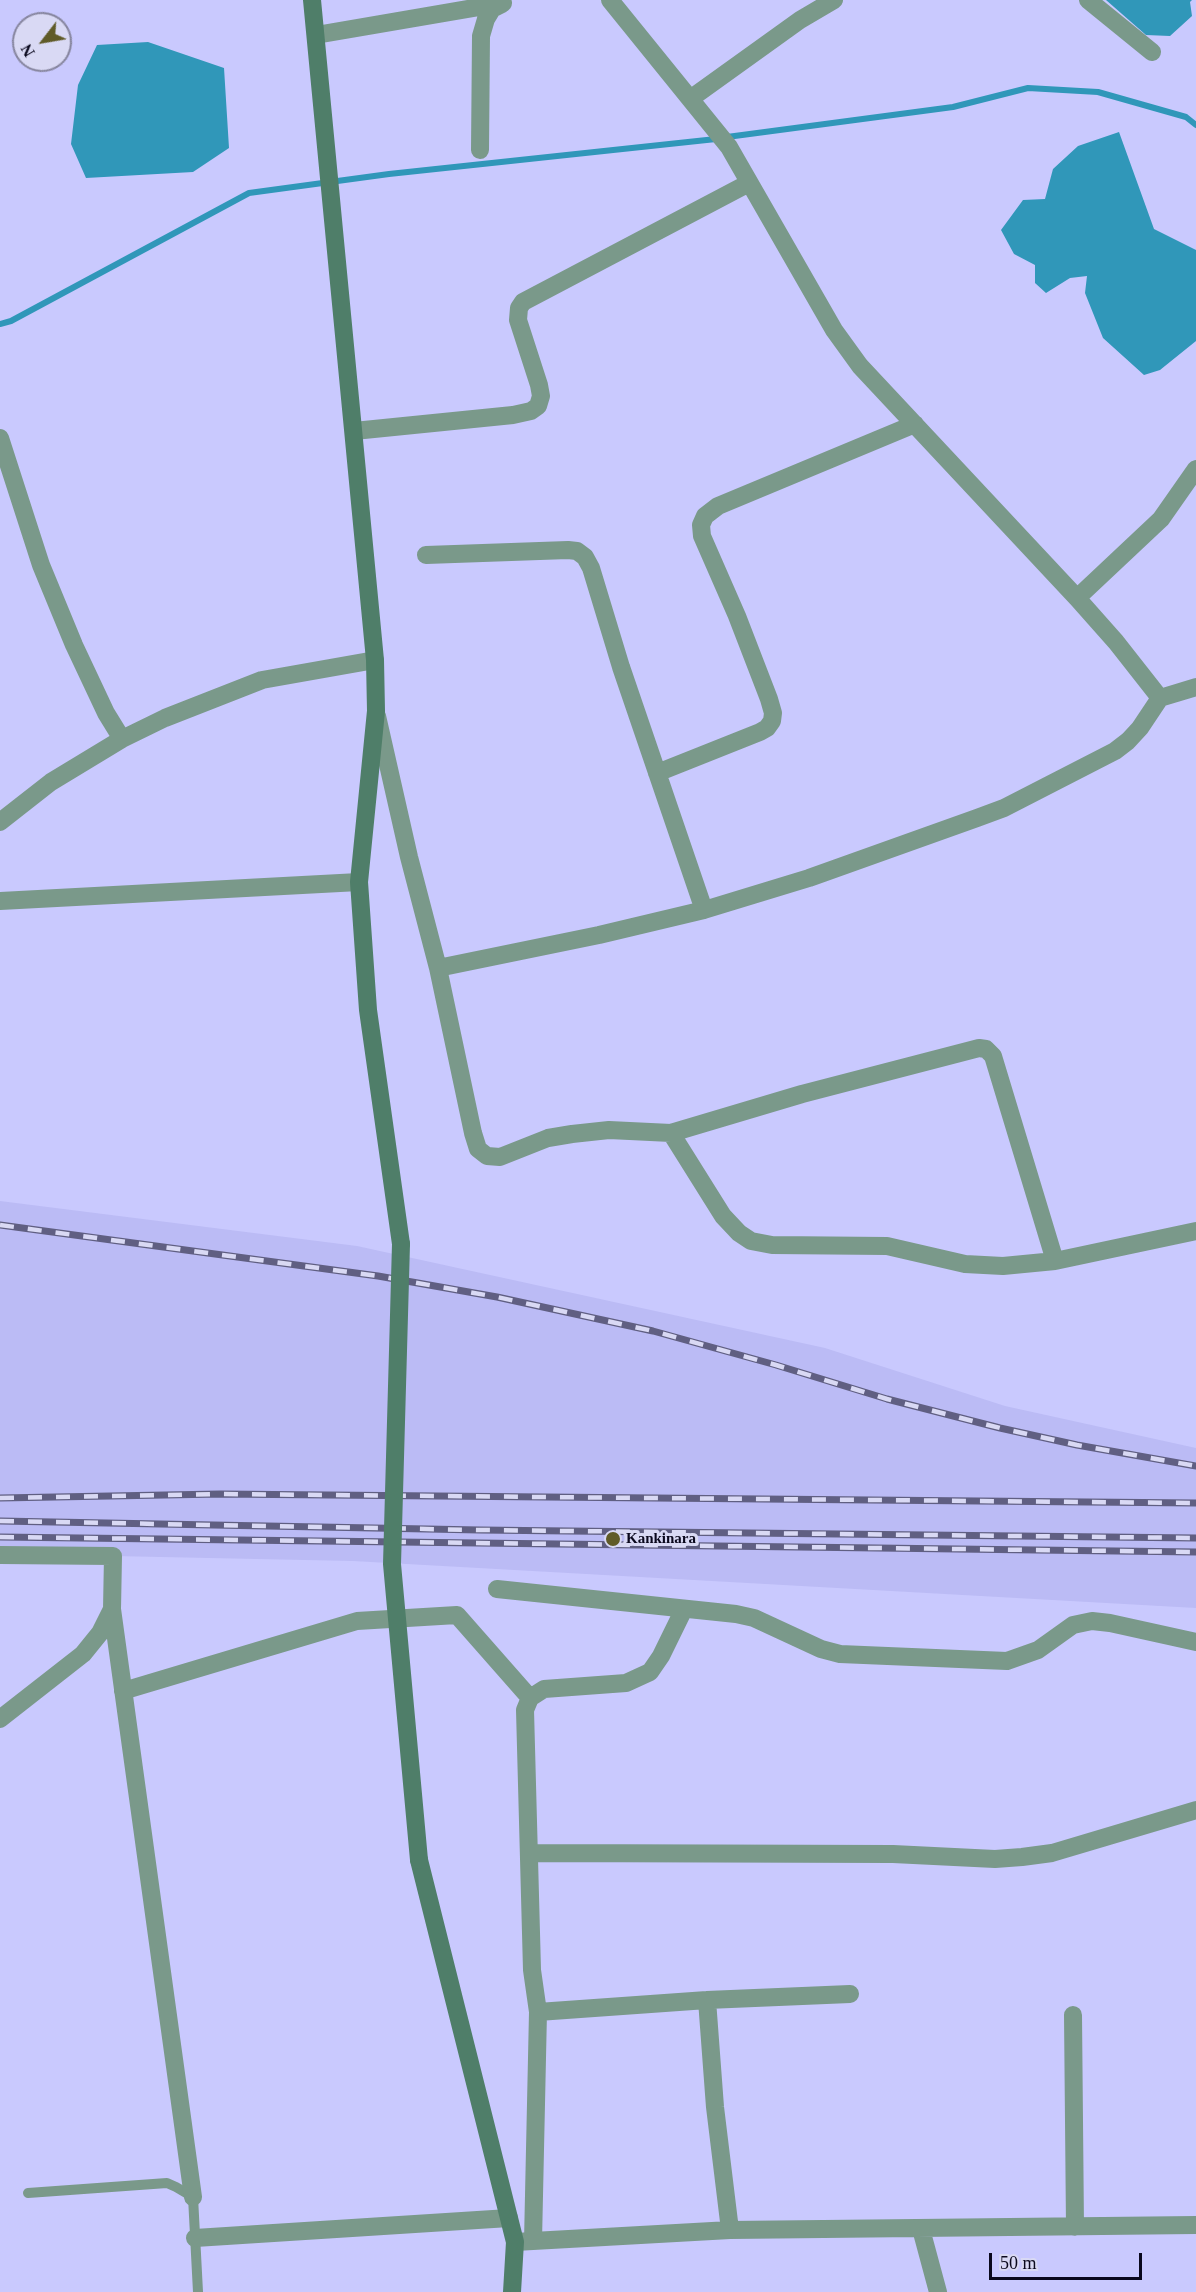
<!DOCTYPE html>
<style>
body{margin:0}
#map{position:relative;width:1196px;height:2292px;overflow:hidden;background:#c9c9fe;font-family:Georgia,serif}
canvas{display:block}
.north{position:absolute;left:12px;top:12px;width:60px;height:60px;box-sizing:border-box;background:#d9d9f4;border:2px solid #86859e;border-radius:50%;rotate:239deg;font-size:16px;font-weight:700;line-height:24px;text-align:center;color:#0a081d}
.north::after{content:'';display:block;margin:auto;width:21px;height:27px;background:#605b28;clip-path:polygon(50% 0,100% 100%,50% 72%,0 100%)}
.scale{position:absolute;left:989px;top:2253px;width:153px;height:27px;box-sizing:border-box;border:3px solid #0a081d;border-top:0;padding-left:8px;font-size:18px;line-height:21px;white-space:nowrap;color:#0a081d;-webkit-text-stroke:4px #d9d9f4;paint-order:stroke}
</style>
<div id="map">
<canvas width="1196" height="2292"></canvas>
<div class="north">N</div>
<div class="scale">50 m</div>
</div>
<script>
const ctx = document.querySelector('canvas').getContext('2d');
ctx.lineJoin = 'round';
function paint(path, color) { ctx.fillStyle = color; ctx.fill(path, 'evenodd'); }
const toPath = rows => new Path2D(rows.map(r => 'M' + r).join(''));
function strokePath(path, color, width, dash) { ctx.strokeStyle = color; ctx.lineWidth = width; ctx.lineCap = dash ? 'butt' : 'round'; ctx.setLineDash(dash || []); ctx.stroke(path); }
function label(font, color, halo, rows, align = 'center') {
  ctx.font = font + ' Georgia,serif'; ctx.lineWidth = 6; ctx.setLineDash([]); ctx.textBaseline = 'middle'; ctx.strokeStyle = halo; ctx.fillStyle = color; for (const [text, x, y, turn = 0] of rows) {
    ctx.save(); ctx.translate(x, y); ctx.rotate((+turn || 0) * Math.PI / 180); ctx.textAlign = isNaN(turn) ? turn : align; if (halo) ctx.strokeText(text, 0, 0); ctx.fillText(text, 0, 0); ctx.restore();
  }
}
paint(toPath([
 [0,1201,357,1246,825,1348,1005,1406,1196,1448,1196,1608,353,1561,113,1556,0,1560]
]), '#bbbbf5');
paint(toPath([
 [1106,0,1192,0,1190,2,1192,16,1170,36,1146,35],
 [148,42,224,68,229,148,193,172,86,178,71,144,78,85,97,45],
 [1119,132,1154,229,1196,250,1196,341,1160,370,1144,375,1103,338,1085,293,1087,276,1070,278,1046,293,1035,283,1035,265,1014,254,1001,230,1023,200,1045,199,1053,169,1078,146]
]), '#3097b9');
strokePath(toPath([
 [727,137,953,107,1028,88,1098,92,1186,117,1196,125],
 [0,324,11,321,249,193,389,174,716,139]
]), '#3097b9', 6);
strokePath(toPath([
 [28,2193,167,2183,176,2187,193,2197,198,2292]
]), '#7a998a', 10);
strokePath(toPath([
 [1088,0,1152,52],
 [316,35,503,3],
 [690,99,800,20,834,0],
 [480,150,481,36,486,19,492,9,502,4],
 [354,431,513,415,531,411,538,406,541,396,539,385,518,320,519,308,523,302,749,183],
 [0,438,41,565,74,645,106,713,122,739],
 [426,555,568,550,577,551,585,557,591,568,621,667,704,910],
 [1077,598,1161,519,1196,469],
 [1160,698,1196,687],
 [377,716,409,857,438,968,473,1133,478,1149,487,1156,500,1157,548,1138,572,1134,609,1130,671,1133,723,1216,739,1233,751,1241,772,1245,887,1246,965,1264,1003,1266,1055,1261,1196,1231],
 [657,773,760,732,767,728,772,721,773,713,769,699,737,616,702,536,701,525,705,516,718,506,915,424],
 [0,822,51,782,122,739,165,718,262,680,375,660],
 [0,901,359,882],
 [438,968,599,935,704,910,809,878,977,818,1004,808,1115,751,1128,741,1140,728,1160,698,1116,642,1077,598,860,366,834,330,729,147,610,0],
 [671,1133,802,1094,979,1048,986,1049,993,1056,1055,1261],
 [0,1555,113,1556,112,1609,100,1633,83,1654,0,1719],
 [497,1589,736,1614,754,1618,821,1649,840,1654,1007,1661,1038,1650,1073,1625,1092,1621,1110,1623,1196,1642],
 [112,1609,193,2197],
 [684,1609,661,1656,650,1672,626,1683,544,1689,530,1698,525,1710,532,1970,538,2012,707,2000],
 [123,1691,357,1621,457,1615,530,1698],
 [530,1853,893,1854,995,1859,1022,1857,1052,1853,1196,1810],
 [1073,2015,1075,2227],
 [921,2229,938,2292],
 [730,2230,715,2107,707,2000,850,1994],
 [195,2238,509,2218],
 [533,2241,538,2012],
 [515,2242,730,2230,1196,2225]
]), '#7a998a', 18);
strokePath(toPath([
 [312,0,375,660,376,711,359,882,368,1010,401,1244],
 [419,1860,515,2242,512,2292]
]), '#4f7e69', 18);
const rail = toPath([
 [0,1225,378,1276,497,1297,653,1331,776,1365,887,1399,1000,1428,1077,1445,1196,1466],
 [0,1498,220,1494,1196,1503],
 [0,1521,480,1530,1196,1538],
 [0,1537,1196,1552]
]);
strokePath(rail, '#605f82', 7);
strokePath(rail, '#d9d9f4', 4.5, [14]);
strokePath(toPath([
 [401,1244,392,1564,419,1860]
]), '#4f7e69', 18);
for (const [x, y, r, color] of [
 [613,1539,8,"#605b28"]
]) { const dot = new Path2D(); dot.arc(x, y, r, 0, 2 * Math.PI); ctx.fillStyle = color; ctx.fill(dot); strokePath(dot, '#d9d9f4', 2); }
label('bold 15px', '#0a081d', '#d9d9f4', [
 ["Kankinara",626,1539]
], 'left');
</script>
